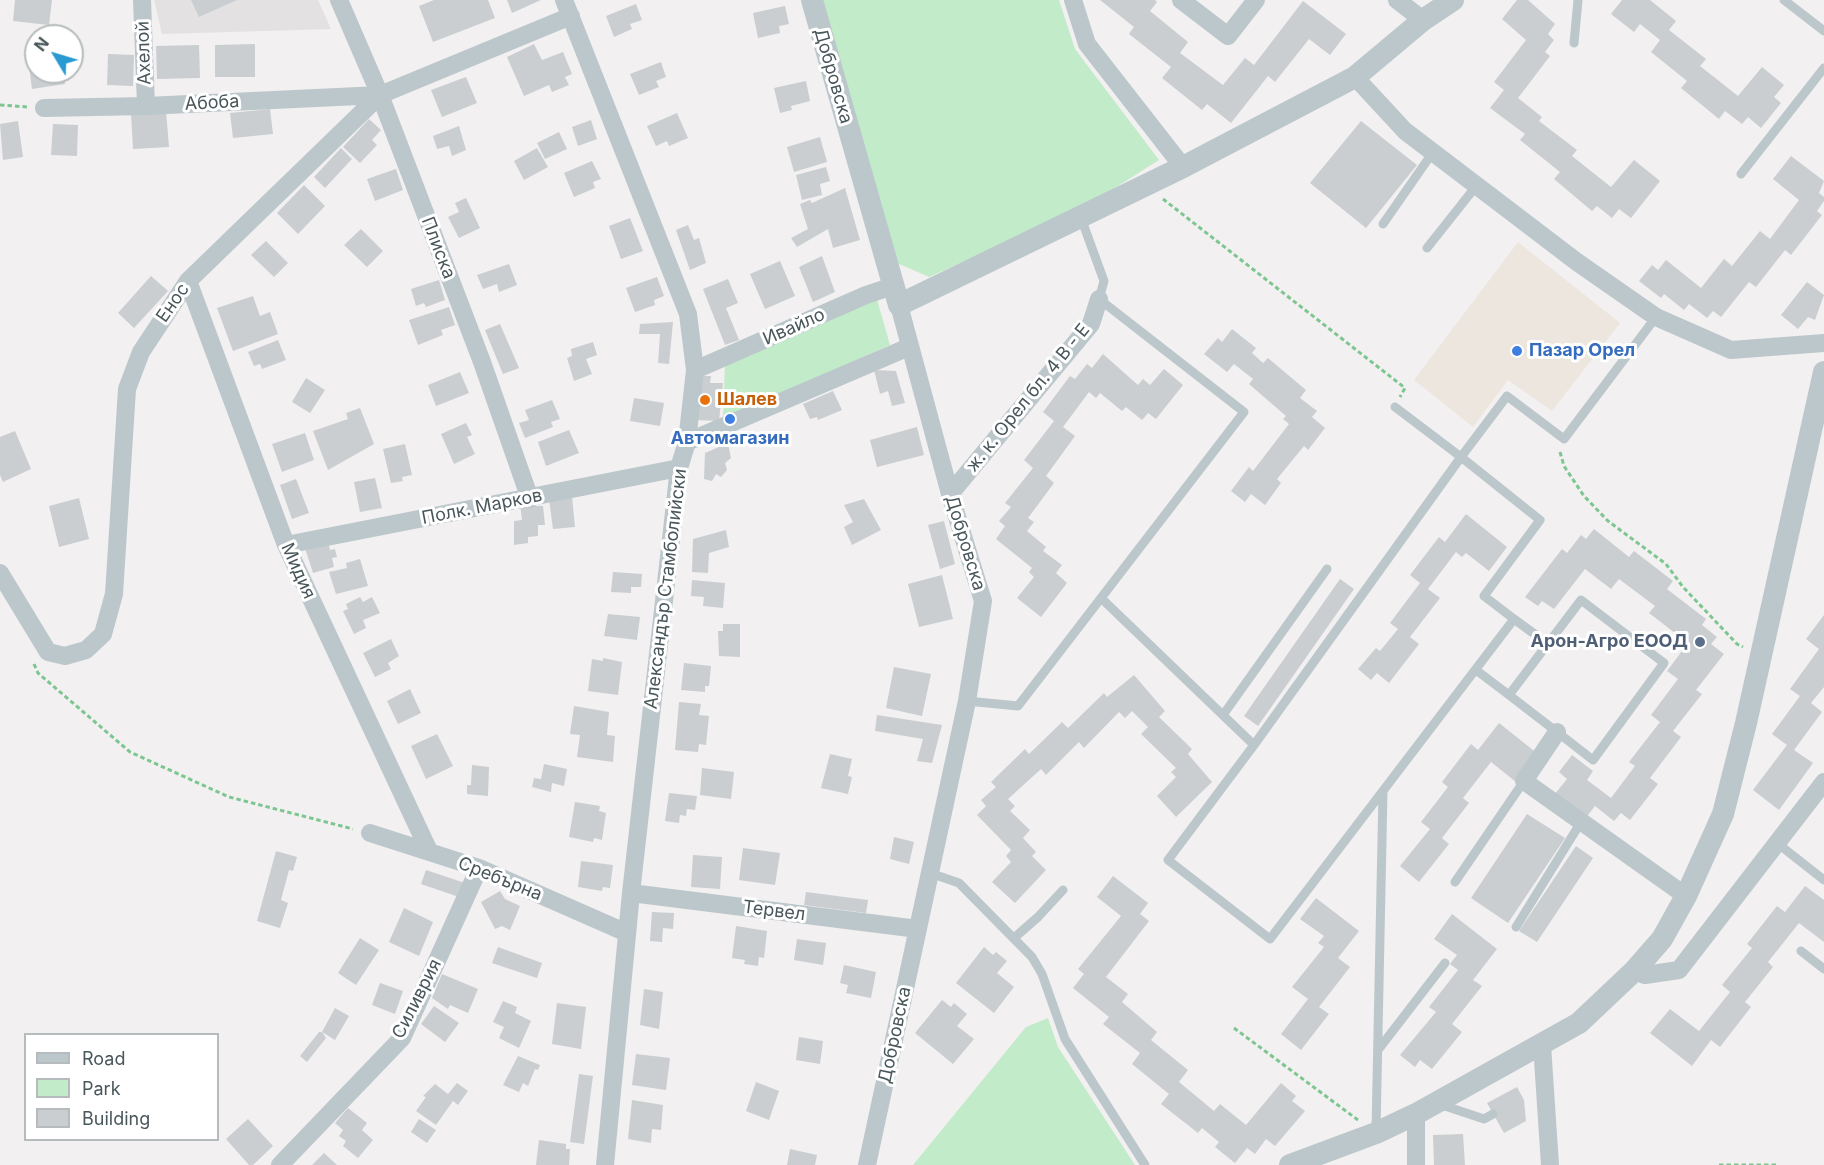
<!DOCTYPE html>
<meta charset="utf-8">
<style>
body{margin:0}
#map{position:relative;width:1824px;height:1165px;overflow:hidden;background:#f2f0f0;font-family:Inter,sans-serif}
canvas{display:block}
.legend{position:absolute;left:24px;top:1033px;width:195px;height:108px;box-sizing:border-box;background:#fff;border:2px solid #b6bcbd;margin:0;padding:8px 10px;list-style:none;font-size:18px;color:#49575b}
.legend li{display:flex;align-items:center;gap:12px;height:30px}
.legend b{width:30px;border:2px solid #b6bcbd}
.north{position:absolute;left:24px;top:24px;width:60px;height:60px;box-sizing:border-box;background:#fff;border:2px solid #b6bcbd;border-radius:50%;rotate:308deg;font-size:16px;font-weight:700;line-height:24px;text-align:center;color:#49575b}
.north::after{content:'';display:block;margin:auto;width:21px;height:27px;background:#299ad2;clip-path:polygon(50% 0,100% 100%,50% 72%,0 100%)}
</style>
<div id="map">
<canvas width="1824" height="1165"></canvas>
<ul class="legend">
<li><b style="height:8px;background:#bcc7cb"></b>Road</li>
<li><b style="height:16px;background:#c2ebc9"></b>Park</li>
<li><b style="height:16px;background:#caced1"></b>Building</li>
</ul>
<div class="north">N</div>
</div>
<script>
const ctx = document.querySelector('canvas').getContext('2d');
ctx.lineJoin = 'round';
function paint(path, color) { ctx.fillStyle = color; ctx.fill(path, 'evenodd'); }
const toPath = rows => new Path2D(rows.map(r => 'M' + r).join(''));
function strokePath(path, color, width, dash) { ctx.strokeStyle = color; ctx.lineWidth = width; ctx.lineCap = dash ? 'butt' : 'round'; ctx.setLineDash(dash || []); ctx.stroke(path); }
function label(font, color, halo, rows, align = 'center') {
  ctx.font = font + ' Inter,sans-serif'; ctx.lineWidth = 6; ctx.setLineDash([]); ctx.textBaseline = 'middle'; ctx.strokeStyle = halo; ctx.fillStyle = color; for (const [text, x, y, turn = 0] of rows) {
    ctx.save(); ctx.translate(x, y); ctx.rotate((+turn || 0) * Math.PI / 180); ctx.textAlign = isNaN(turn) ? turn : align; if (halo) ctx.strokeText(text, 0, 0); ctx.fillText(text, 0, 0); ctx.restore();
  }
}
paint(toPath([
 [1518,242,1620,323,1552,411,1508,380,1473,427,1414,380]
]), '#ede6df');
paint(toPath([
 [154,0,318,0,331,29,162,34]
]), '#e3e1e1');
paint(toPath([
 [823,0,1059,0,1075,49,1159,160,1083,208,929,277,897,263],
 [876,296,890,345,723,420,725,364],
 [1048,1018,1058,1047,1135,1165,913,1165,1026,1027]
]), '#c2ebc9');
paint(toPath([
 [15,0,52,0,49,25,13,21],
 [191,0,237,0,199,17],
 [434,0,488,0,495,18,433,42,419,6],
 [507,0,541,0,512,13],
 [1100,0,1155,0,1157,2,1150,11,1188,42,1180,53,1223,85,1245,58,1254,65,1303,1,1346,34,1330,55,1309,39,1275,82,1268,76,1231,123,1207,104,1202,110,1162,78,1171,67,1129,34,1134,27],
 [1517,0,1528,0,1555,24,1548,34,1554,40,1545,52,1550,56,1518,98,1542,117,1539,121,1577,150,1572,156,1611,187,1634,160,1660,181,1631,218,1619,209,1612,218,1597,206,1592,211,1554,179,1560,172,1520,140,1525,134,1490,108,1504,90,1494,82,1526,40,1502,19],
 [1622,0,1650,0,1676,21,1669,30,1706,59,1700,66,1738,96,1762,67,1784,85,1774,97,1781,103,1761,128,1748,117,1742,124,1725,111,1719,119,1681,88,1687,81,1651,52,1660,40,1640,24,1634,32,1611,14],
 [636,4,642,20,630,24,632,29,614,37,606,16],
 [785,6,789,24,779,26,780,33,758,38,753,13],
 [255,44,255,77,215,77,215,45],
 [534,44,542,60,563,52,572,74,565,77,569,85,552,92,549,85,524,96,507,57],
 [199,45,200,78,157,79,156,46],
 [108,54,134,55,133,86,107,85],
 [661,62,666,77,656,81,659,87,639,95,630,74],
 [36,65,36,72,63,72,65,84,32,89,29,66],
 [466,77,477,103,442,117,431,90],
 [806,81,810,101,791,106,792,110,780,113,774,88],
 [270,109,273,134,233,138,230,113],
 [166,111,169,147,133,149,131,114],
 [677,113,688,138,669,146,667,141,656,146,647,126],
 [369,119,381,130,372,140,377,145,360,163,343,147],
 [591,120,597,139,578,146,572,127],
 [18,121,23,157,3,160,0,124],
 [1361,121,1417,165,1366,228,1310,183],
 [53,124,78,125,77,156,51,155],
 [459,126,466,150,452,156,449,146,437,149,433,136],
 [559,132,567,149,545,159,537,143],
 [820,137,827,162,794,172,787,147],
 [341,148,352,159,325,188,314,177],
 [537,148,548,167,524,180,514,161],
 [1791,156,1824,181,1819,193,1824,197,1824,201,1817,211,1822,215,1791,255,1785,250,1756,287,1749,282,1721,317,1713,311,1707,318,1689,304,1684,310,1664,294,1661,298,1639,281,1652,265,1658,270,1666,260,1701,288,1724,259,1732,266,1760,231,1770,239,1799,200,1773,179],
 [592,161,601,179,593,182,595,188,574,197,564,173],
 [826,167,830,181,820,184,822,195,802,200,796,175],
 [396,169,403,190,375,201,367,179],
 [304,185,325,206,298,234,277,213],
 [845,188,860,240,833,248,828,229,797,247,791,238,808,229,800,204,810,200,812,203],
 [466,198,480,228,459,238,448,217,459,212,455,203],
 [630,218,643,251,621,259,609,226],
 [688,225,694,240,699,238,706,263,690,270,676,230],
 [361,229,383,251,367,267,344,245],
 [266,241,288,263,274,277,251,255],
 [822,256,835,292,813,302,799,267],
 [780,261,795,296,765,309,750,274],
 [509,264,517,285,499,292,497,284,483,289,477,275],
 [151,276,168,291,134,328,118,313],
 [657,277,664,296,654,300,655,305,635,312,626,288],
 [728,279,738,303,726,308,739,340,725,345,703,289],
 [439,280,445,300,426,307,424,303,416,306,411,289],
 [1807,282,1824,295,1815,320,1808,317,1798,329,1781,315],
 [253,296,260,316,270,312,278,334,233,351,217,308],
 [449,307,455,325,441,330,443,335,418,345,409,320],
 [673,322,669,364,658,363,660,334,639,334,640,324],
 [500,324,519,368,503,374,485,330],
 [1232,329,1256,348,1252,353,1263,363,1268,358,1306,390,1300,398,1317,411,1312,417,1325,428,1308,450,1304,446,1277,479,1281,483,1265,505,1251,494,1245,502,1231,491,1249,467,1253,471,1289,424,1283,419,1286,416,1249,384,1253,379,1234,364,1227,372,1204,354,1218,338,1222,342],
 [278,340,286,360,262,369,260,364,254,366,248,352],
 [593,342,597,355,586,359,592,374,574,381,567,358,572,356,571,349],
 [1103,354,1138,385,1143,379,1150,385,1164,369,1183,385,1156,419,1148,413,1142,420,1126,407,1122,411,1100,393,1096,398,1089,392,1063,427,1075,436,1046,476,1054,483,1028,518,1034,522,1027,531,1046,547,1043,551,1062,565,1056,573,1067,583,1041,617,1017,598,1034,577,1029,572,1032,568,996,539,1005,526,999,521,1011,507,1005,503,1033,468,1024,460,1054,421,1043,412,1070,376,1075,379,1087,364,1092,368],
 [874,370,896,371,905,403,892,406,888,391,880,394],
 [460,372,469,393,436,406,428,385],
 [701,376,711,376,710,383,723,383,719,421,696,420],
 [306,378,325,390,310,413,292,402],
 [833,391,842,410,818,420,817,417,810,419,803,404],
 [634,398,664,403,660,426,630,421],
 [552,400,560,419,551,422,553,427,525,438,519,423,529,420,525,410],
 [360,408,374,444,328,470,313,431,348,419,346,413],
 [466,423,472,435,467,437,475,454,454,464,441,434],
 [917,427,924,455,877,467,870,440],
 [569,430,579,453,546,466,538,442],
 [15,431,31,469,3,482,0,475,0,437],
 [305,433,314,460,282,472,272,444],
 [728,443,731,458,725,463,727,470,721,477,716,474,712,481,704,479,705,453],
 [405,444,412,475,402,477,403,481,391,483,383,449],
 [375,478,382,508,360,512,354,482],
 [296,479,309,513,292,519,280,485],
 [572,496,575,527,553,529,549,499],
 [79,498,89,539,59,547,49,506],
 [864,499,881,530,852,545,844,527,853,522,844,505],
 [535,501,536,506,543,506,545,525,538,525,538,536,528,537,528,543,514,545,514,521,522,520,520,504],
 [1466,514,1507,547,1489,571,1466,553,1462,557,1456,552,1428,589,1440,598,1410,637,1419,644,1389,683,1377,673,1371,680,1358,669,1376,648,1380,651,1398,629,1390,623,1420,583,1410,575,1439,537,1445,542],
 [944,521,955,564,940,569,928,525],
 [1594,529,1629,557,1634,551,1673,581,1667,589,1706,619,1702,625,1717,637,1711,644,1724,654,1696,690,1702,694,1673,731,1681,737,1650,778,1658,784,1630,820,1621,813,1614,821,1595,806,1585,819,1554,795,1567,779,1559,772,1572,755,1593,771,1587,780,1611,798,1635,766,1629,762,1660,722,1651,715,1678,679,1667,671,1688,643,1649,613,1655,606,1619,579,1611,589,1585,569,1554,609,1542,601,1538,606,1525,597,1562,549,1567,553,1581,535,1586,539],
 [726,530,729,547,709,553,708,573,692,572,693,539],
 [328,541,330,550,335,549,337,557,332,558,334,567,313,573,304,545],
 [360,559,368,586,336,594,329,572,347,568,346,563],
 [613,572,642,574,641,587,631,587,631,593,611,592],
 [942,575,953,619,919,627,908,584],
 [1340,579,1354,589,1258,726,1244,716],
 [692,580,725,583,723,608,703,606,704,597,691,596],
 [360,597,363,602,372,597,380,613,363,620,366,628,354,634,343,611,348,609,346,604],
 [608,614,640,617,637,640,604,636],
 [1824,615,1824,687,1811,703,1822,712,1794,750,1813,763,1779,810,1753,790,1787,745,1772,734,1800,696,1790,689,1819,649,1806,639],
 [723,624,740,624,740,657,719,656,718,631,723,631],
 [391,639,399,656,388,663,391,669,375,677,363,653],
 [603,658,622,662,618,695,588,691,592,659,603,661],
 [684,663,711,666,709,686,705,686,705,692,681,690],
 [894,667,931,674,922,716,886,708],
 [1134,675,1165,711,1159,717,1192,749,1188,754,1212,782,1176,817,1157,796,1176,777,1171,772,1176,768,1141,734,1148,727,1132,711,1125,718,1119,712,1084,748,1079,742,1046,775,1041,769,1008,799,1015,806,1010,811,1030,830,1023,838,1036,852,1032,856,1046,870,1015,903,992,882,1011,862,1006,856,1011,850,977,815,986,806,981,800,996,787,991,782,1025,749,1029,754,1062,722,1068,728,1104,693,1107,697],
 [410,689,421,713,398,724,387,701],
 [679,702,701,704,699,715,709,716,706,745,699,744,698,752,675,750],
 [574,706,609,712,607,735,615,736,613,762,577,757,580,735,570,734],
 [877,715,942,725,932,763,917,761,923,739,875,731],
 [1499,723,1538,754,1516,782,1491,762,1463,798,1469,803,1442,838,1449,844,1419,882,1400,866,1430,829,1421,822,1448,787,1442,782,1471,744,1478,750],
 [437,734,453,766,426,779,411,746],
 [830,754,852,759,848,776,852,777,848,794,821,788],
 [544,764,567,769,564,786,552,783,551,792,532,787,534,778,541,779],
 [472,765,489,767,488,796,467,794,467,785,471,785],
 [702,768,734,772,731,799,700,795],
 [669,793,697,796,695,810,687,809,686,816,680,815,679,823,665,821],
 [575,802,600,806,599,811,606,813,602,840,594,838,593,842,569,837],
 [1527,814,1565,838,1508,923,1471,898],
 [894,837,914,842,909,864,890,859],
 [1576,846,1593,858,1537,942,1519,931],
 [743,848,780,853,775,885,739,880],
 [276,851,297,857,293,871,289,870,281,900,288,903,280,928,257,921],
 [693,855,722,857,720,889,691,887],
 [581,861,613,865,610,888,603,887,602,891,578,887],
 [426,870,465,883,459,897,421,884],
 [1113,876,1148,903,1140,914,1149,921,1106,977,1128,994,1122,1002,1157,1032,1151,1040,1188,1070,1179,1082,1214,1111,1220,1104,1246,1125,1281,1083,1296,1096,1292,1101,1305,1111,1275,1146,1266,1139,1255,1154,1247,1148,1235,1163,1215,1147,1219,1142,1202,1128,1198,1133,1161,1104,1169,1094,1132,1064,1140,1053,1103,1024,1109,1017,1073,988,1084,974,1078,969,1121,916,1097,897],
 [1805,886,1824,900,1824,942,1799,923,1768,962,1773,967,1745,1002,1751,1007,1720,1047,1711,1040,1692,1066,1650,1033,1670,1009,1699,1031,1730,992,1722,985,1752,948,1747,944,1777,906,1785,912],
 [500,891,505,899,520,906,510,930,502,926,495,929,481,902],
 [806,892,868,900,866,913,804,905],
 [1316,898,1359,931,1338,958,1350,967,1319,1007,1329,1014,1301,1050,1281,1034,1308,999,1292,987,1324,947,1318,943,1324,936,1300,919],
 [404,908,433,922,419,956,389,942],
 [652,912,674,913,673,929,663,928,662,942,650,941],
 [1452,914,1497,949,1473,980,1482,986,1452,1024,1462,1032,1432,1069,1420,1060,1415,1067,1400,1055,1436,1012,1429,1007,1458,970,1450,964,1457,955,1434,939],
 [736,926,767,931,764,958,759,957,758,966,744,964,745,960,732,958],
 [360,938,379,950,356,985,338,973],
 [797,939,826,943,823,965,794,960],
 [498,947,542,963,537,978,492,963],
 [984,947,993,955,996,952,1007,961,997,973,1014,987,994,1013,956,983],
 [844,965,876,972,871,998,846,993,848,985,840,983],
 [442,974,478,989,468,1013,450,1005,448,1009,432,998],
 [380,983,403,991,395,1014,372,1005],
 [644,989,663,992,659,1029,640,1025],
 [942,1000,951,1007,954,1003,967,1014,957,1026,974,1039,953,1064,915,1033],
 [503,1001,517,1007,515,1013,531,1021,519,1048,499,1038,504,1027,493,1022],
 [557,1003,586,1007,581,1049,552,1044],
 [434,1006,459,1023,445,1042,421,1024],
 [335,1008,349,1016,335,1040,322,1032,326,1038,307,1062,300,1056,319,1032,322,1032],
 [799,1037,823,1041,820,1064,796,1060],
 [636,1054,670,1058,666,1090,632,1085],
 [518,1056,540,1065,538,1070,535,1069,528,1086,523,1083,519,1092,503,1085],
 [579,1074,593,1076,584,1144,570,1142],
 [756,1082,779,1091,769,1120,746,1111],
 [457,1083,468,1091,458,1105,453,1101,436,1125,416,1111,426,1097,423,1096,435,1084,448,1094],
 [1517,1087,1524,1100,1526,1121,1504,1133,1487,1103],
 [632,1100,663,1105,661,1130,652,1129,651,1143,628,1139],
 [348,1108,367,1123,362,1130,373,1140,358,1158,343,1146,346,1141,339,1136,343,1130,335,1123],
 [248,1119,273,1146,253,1165,249,1165,226,1139],
 [419,1119,436,1130,427,1143,411,1132],
 [1463,1134,1465,1165,1434,1165,1433,1135],
 [539,1140,566,1144,566,1149,570,1149,569,1165,536,1165],
 [790,1149,817,1155,815,1165,787,1165],
 [324,1153,337,1165,312,1165]
]), '#caced1');
strokePath(toPath([
 [0,105,28,107],
 [1163,199,1405,388,1400,397],
 [1560,452,1564,466,1584,496,1608,521,1666,564,1683,587,1737,644,1743,647],
 [34,664,38,673,130,752,229,797,353,829],
 [1234,1028,1358,1120],
 [1719,1165,1777,1165]
]), '#7dc691', 3, [4.5, 3]);
strokePath(toPath([
 [1784,0,1824,31],
 [1574,43,1578,0],
 [1741,174,1824,68],
 [1383,224,1433,152],
 [1427,248,1477,185],
 [1395,407,1461,457,1507,396,1564,439,1656,317],
 [1101,598,1254,745,1168,860,1270,939,1514,619,1484,596,1540,520,1461,457,1254,745],
 [1514,619,1548,644],
 [1476,670,1509,695,1557,732,1593,760,1664,663,1581,600,1509,695],
 [967,701,1018,706,1244,412,1099,299,1104,281,1081,218],
 [1223,715,1327,569],
 [1777,843,1824,880],
 [930,873,959,883,1032,957,1042,974,1065,1039,1145,1165],
 [1455,882,1524,781],
 [1516,927,1581,822],
 [1014,938,1038,917,1063,890],
 [1801,951,1824,969],
 [1378,1050,1445,963],
 [1439,1104,1484,1119,1493,1114],
 [1376,1130,1383,791]
]), '#bcc7cb', 9);
strokePath(toPath([
 [142,0,146,106],
 [339,0,380,95,482,362,530,499],
 [564,0,688,314,695,370,687,442,679,468,631,893,605,1165],
 [1073,0,1087,44,1183,167],
 [1181,0,1228,36,1256,0],
 [1397,0,1423,20],
 [1355,77,1405,131,1577,262,1656,317,1731,350,1824,343],
 [44,108,146,106,380,95],
 [188,281,286,545,429,851],
 [695,370,866,295,893,286],
 [687,442,909,347],
 [950,494,1091,324,1099,299],
 [286,545,679,468],
 [0,573,48,652,65,656,86,650,103,634,114,594,127,389,141,352,188,281,380,95,571,16],
 [1557,732,1524,781,1686,896],
 [370,833,479,868,627,933],
 [631,893,918,929],
 [1634,971,1645,975,1679,970,1824,782],
 [1542,1045,1550,1165],
 [280,1165,402,1038,479,868],
 [867,1165,967,701,983,601,950,494,899,305],
 [1416,1165,1416,1114]
]), '#bcc7cb', 18);
strokePath(toPath([
 [812,0,899,305,1183,167,1355,77,1423,20,1453,0],
 [1290,1165,1376,1133,1416,1114,1579,1023,1634,971,1662,939,1686,896,1723,814,1746,723,1824,372]
]), '#bcc7cb', 22);
for (const [x, y, r, color] of [
 [1517,351,6,"#3f7fe0"],
 [705,400,6,"#e8710a"],
 [730,419,6,"#3f7fe0"],
 [1700,642,6,"#5c6f8a"]
]) { const dot = new Path2D(); dot.arc(x, y, r, 0, 2 * Math.PI); ctx.fillStyle = color; ctx.fill(dot); strokePath(dot, '#fff', 2); }
label('18px', '#49575b', '#fff', [
 ["Ахелой",144,53,-92],
 ["Добровска",833,76,74],
 ["Абоба",212,103,-3],
 ["Плиска",438,248,69],
 ["Енос",173,303,-55],
 ["Ивайло",794,327,-24],
 ["ж. к. Орел бл. 4 В - Е",1028,398,-51],
 ["Полк. Марков",482,507,-11],
 ["Добровска",965,543,73],
 ["Мидия",298,571,66],
 ["Александър Стамболийски",666,589,-83],
 ["Сребърна",500,879,22],
 ["Тервел",774,911,7],
 ["Силиврия",417,999,-63],
 ["Добровска",895,1035,-78]
]);
label('bold 18px', '#366cbe', '#fff', [
 ["Пазар Орел",1529,351],
 ["Автомагазин",730,439,"center"]
], 'left');
label('bold 18px', '#c56008', '#fff', [
 ["Шалев",717,400]
], 'left');
label('bold 18px', '#4e5e75', '#fff', [
 ["Арон-Агро ЕООД",1688,642]
], 'right');
</script>
